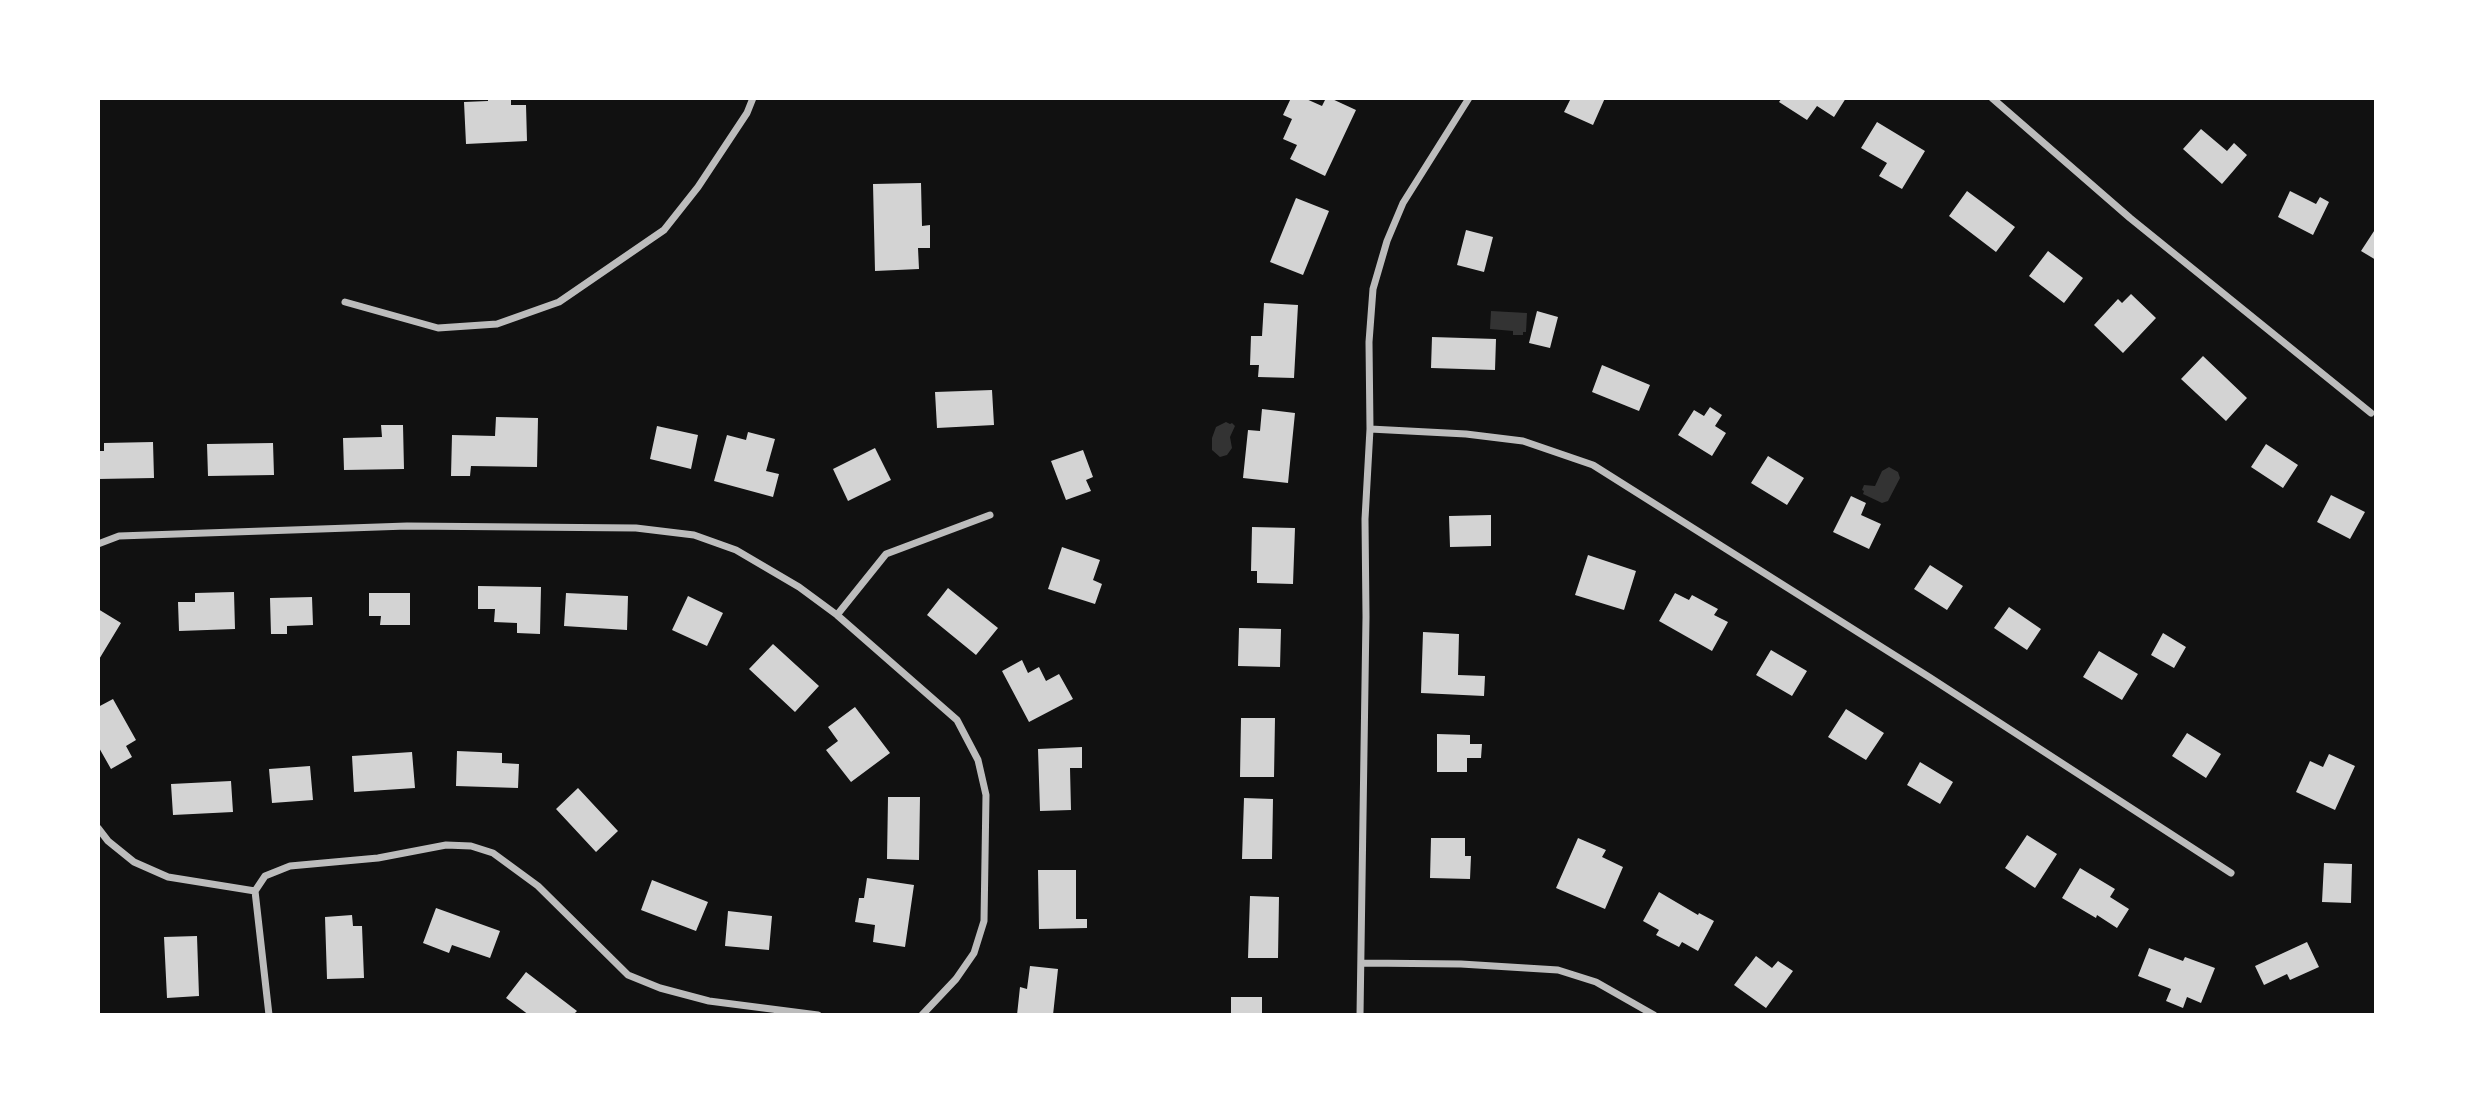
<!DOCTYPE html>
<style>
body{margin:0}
#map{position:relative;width:2474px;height:1113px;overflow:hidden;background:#111;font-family:"Fira Sans Condensed",sans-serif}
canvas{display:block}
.frame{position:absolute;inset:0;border:100px solid #fff;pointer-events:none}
</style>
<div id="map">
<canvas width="2474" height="1113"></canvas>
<div class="frame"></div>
</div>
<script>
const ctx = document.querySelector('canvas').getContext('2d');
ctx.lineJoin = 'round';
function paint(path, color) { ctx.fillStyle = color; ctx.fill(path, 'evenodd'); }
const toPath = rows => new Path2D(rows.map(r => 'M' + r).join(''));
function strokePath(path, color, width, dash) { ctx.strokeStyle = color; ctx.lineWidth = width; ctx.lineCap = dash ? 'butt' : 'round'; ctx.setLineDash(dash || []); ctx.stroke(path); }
paint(toPath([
 [1491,311,1527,313,1526,332,1523,332,1523,335,1513,335,1513,331,1490,329],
 [1226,422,1230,424,1232,423,1235,426,1230,437,1232,448,1227,455,1220,457,1212,450,1212,438,1216,427],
 [1889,467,1898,472,1900,478,1888,501,1882,503,1863,494,1864,491,1862,490,1864,485,1875,486,1882,471]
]), '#333');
paint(toPath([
 [488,98,511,98,511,105,526,105,527,141,466,144,464,102,488,101],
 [1291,98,1304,98,1322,106,1326,98,1330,98,1356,110,1325,176,1290,159,1297,145,1283,139,1292,119,1283,115],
 [1571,98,1605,98,1593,125,1564,112],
 [1782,98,1846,98,1834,117,1817,106,1807,120,1779,102],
 [1877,122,1925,151,1902,189,1879,176,1887,163,1861,148],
 [2201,129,2227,151,2234,143,2247,155,2222,184,2183,149],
 [921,183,922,226,930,225,930,248,918,248,919,269,875,271,873,184],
 [1967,191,2015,227,1996,252,1949,216],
 [2290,191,2316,204,2320,197,2329,202,2313,235,2278,217],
 [1296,198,1329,211,1303,275,1270,262],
 [2376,228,2376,260,2361,251],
 [1466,230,1493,237,1484,272,1457,265],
 [2048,251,2083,278,2064,303,2029,276],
 [2131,294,2156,318,2123,353,2094,325,2118,299,2122,303],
 [1264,303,1298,305,1294,378,1258,377,1259,365,1250,365,1251,336,1262,336],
 [1537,311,1558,317,1550,348,1529,343],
 [1432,337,1496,339,1495,370,1431,368],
 [2203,356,2247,398,2226,421,2181,379],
 [1602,365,1650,385,1639,411,1592,392],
 [992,390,994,425,937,428,935,392],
 [1710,407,1722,415,1715,426,1726,433,1712,456,1678,435,1694,410,1704,416],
 [1262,409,1295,413,1288,483,1243,478,1248,430,1260,431],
 [496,417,538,418,537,467,471,466,470,476,451,476,452,435,495,436],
 [381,425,403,425,404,469,344,470,343,438,382,437],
 [657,426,698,435,691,469,650,459],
 [748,432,775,439,766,471,779,474,773,497,714,481,727,435,746,440],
 [153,442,154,478,98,479,98,451,104,451,104,443],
 [273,443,274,475,208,476,207,444],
 [2266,444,2298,465,2283,488,2251,467],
 [875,448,891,480,848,501,833,469],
 [1083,450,1093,477,1086,480,1091,491,1066,500,1051,461],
 [1768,456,1804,478,1787,505,1751,483],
 [2331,495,2365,512,2350,539,2317,522],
 [1851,496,1866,503,1861,515,1881,524,1869,549,1833,532],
 [1491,515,1491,546,1450,547,1449,516],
 [1252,527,1295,528,1293,584,1257,583,1257,571,1251,571],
 [1062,547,1100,560,1093,580,1102,584,1095,604,1048,589],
 [1588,555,1636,571,1624,610,1575,595],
 [1930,565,1963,586,1947,610,1914,589],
 [478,586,541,587,540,634,517,633,517,623,494,622,495,609,478,609],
 [948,588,998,628,976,655,927,615],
 [234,592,235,629,179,631,178,602,195,602,195,593],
 [369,593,410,593,410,625,380,625,381,616,369,616],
 [566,593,628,596,627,630,564,626],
 [1675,593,1689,600,1692,595,1718,609,1714,615,1728,622,1712,651,1659,621],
 [688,596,723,613,707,646,672,630],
 [312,597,313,625,287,626,287,634,271,634,270,598],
 [2009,607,2041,629,2027,650,1994,628],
 [98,609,121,623,98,661],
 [1239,628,1281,629,1280,667,1238,666],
 [1423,632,1459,634,1458,675,1485,676,1484,696,1421,693],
 [2163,633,2186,647,2174,668,2151,655],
 [773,644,819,686,795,712,749,669],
 [1771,650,1807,671,1792,696,1756,675],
 [2099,651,2138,674,2122,700,2083,677],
 [1022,660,1028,673,1039,667,1046,681,1059,674,1073,699,1029,722,1002,671],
 [113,699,136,740,126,746,132,757,111,769,98,746,98,707],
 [855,707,890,753,851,782,826,750,838,741,828,727],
 [1846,709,1884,733,1866,760,1828,737],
 [1241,718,1275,718,1274,777,1240,777],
 [2187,733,2221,754,2206,778,2172,756],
 [1437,734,1470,735,1470,744,1482,744,1481,758,1467,758,1467,772,1437,772],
 [1082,747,1082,768,1070,768,1071,810,1040,811,1038,749],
 [457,751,502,753,502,763,519,764,518,788,456,786],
 [412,752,415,788,354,792,352,756],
 [2329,754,2355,766,2335,810,2296,792,2310,761,2323,767],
 [1920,762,1953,782,1940,804,1907,785],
 [310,766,313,800,272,803,269,769],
 [231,781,233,812,173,815,171,784],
 [578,788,618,831,596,852,556,809],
 [888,797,920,797,919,860,887,859],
 [1244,798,1273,799,1272,859,1242,859],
 [2027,835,2057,854,2035,888,2005,868],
 [1431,838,1465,838,1465,856,1471,856,1470,879,1430,878],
 [1578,838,1606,850,1602,857,1623,867,1605,909,1556,888],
 [2324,863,2352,864,2351,903,2322,902],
 [2080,868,2115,889,2110,897,2129,909,2117,928,2097,915,2096,918,2062,898],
 [1038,870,1076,870,1076,919,1087,919,1087,928,1039,929],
 [867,878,914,885,905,947,873,942,875,925,855,922,859,898,864,898],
 [652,880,708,902,696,931,641,910],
 [1659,892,1698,915,1699,913,1714,921,1698,951,1682,942,1679,947,1656,935,1659,930,1643,921],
 [1250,896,1279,897,1278,958,1248,958],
 [436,908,500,931,490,958,452,945,449,953,423,943],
 [728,911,772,916,769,950,725,946],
 [352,915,353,926,362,926,364,978,327,979,325,917],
 [197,936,199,996,167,998,164,937],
 [2307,942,2319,967,2290,980,2287,974,2264,985,2255,966],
 [2149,948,2183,961,2185,957,2215,968,2201,1003,2187,997,2183,1008,2166,1001,2171,989,2138,976],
 [1756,956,1772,968,1778,961,1793,971,1766,1008,1734,985],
 [1030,966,1058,969,1053,1015,1017,1015,1020,987,1027,989],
 [526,972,577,1011,573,1015,529,1015,506,998],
 [1231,997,1262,997,1262,1015,1231,1015]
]), '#d3d3d3');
strokePath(toPath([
 [1992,98,2130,218,2371,413],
 [345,302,438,328,497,324,559,302,664,230,698,187,747,113,753,98],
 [1370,429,1466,434,1523,441,1593,465,1929,677,2231,873],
 [98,544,119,536,407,526,636,528,694,535,736,550,799,587,837,615,957,720,978,760,986,795,984,921,974,953,956,979,922,1015],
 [837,615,886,554,990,515],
 [98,828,108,841,134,862,168,877,255,891],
 [255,891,265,876,290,866,378,858,446,845,471,846,493,853,538,886,628,975,660,988,709,1001,818,1015],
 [255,891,269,1015],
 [1363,963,1461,964,1558,970,1596,982,1654,1015],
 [1360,1015,1366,617,1365,519,1370,429,1369,342,1373,289,1387,241,1403,203,1469,98]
]), '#bcbcbc', 7);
</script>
